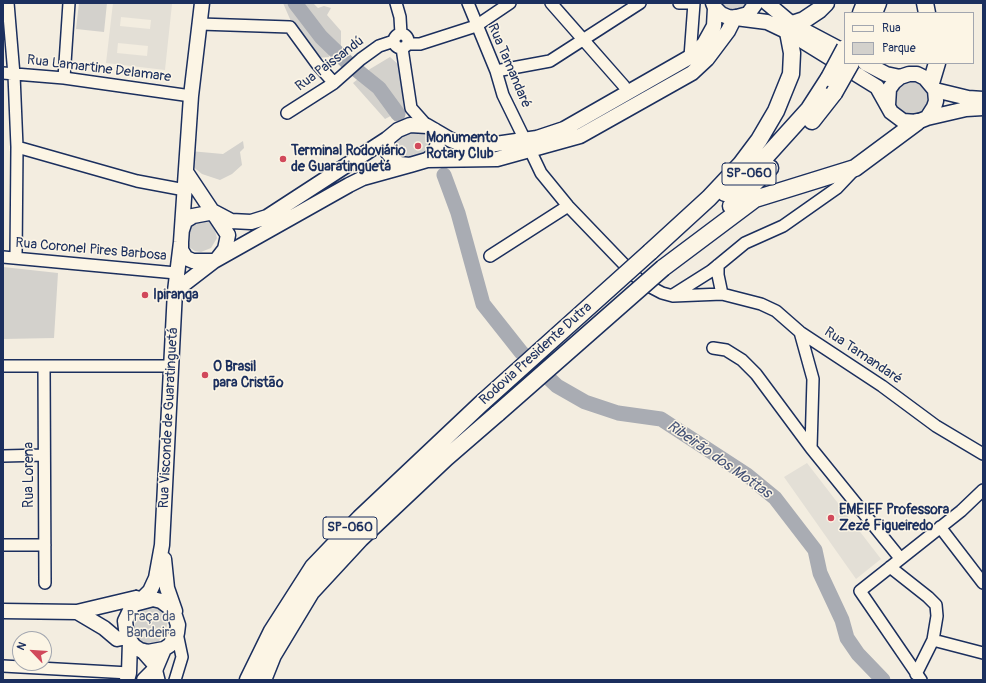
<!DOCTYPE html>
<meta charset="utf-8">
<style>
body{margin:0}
#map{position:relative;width:986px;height:683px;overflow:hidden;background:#f3ede0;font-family:Pangolin,sans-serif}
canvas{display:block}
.frame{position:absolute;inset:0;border:4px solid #1b2f5e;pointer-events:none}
.legend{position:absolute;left:844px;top:12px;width:130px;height:52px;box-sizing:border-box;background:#fcf5e5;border:1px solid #a2a6af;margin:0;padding:5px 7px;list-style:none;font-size:12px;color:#1b2f5e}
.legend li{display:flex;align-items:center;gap:8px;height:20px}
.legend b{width:20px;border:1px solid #a2a6af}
.north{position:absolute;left:12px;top:631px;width:40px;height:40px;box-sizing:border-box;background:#fcf5e5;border:1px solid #a2a6af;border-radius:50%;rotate:295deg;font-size:11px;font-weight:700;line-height:16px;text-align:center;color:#1b2f5e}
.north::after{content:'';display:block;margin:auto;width:14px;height:18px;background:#d1495b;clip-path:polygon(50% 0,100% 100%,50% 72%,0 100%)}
</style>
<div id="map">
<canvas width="986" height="683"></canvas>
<div class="frame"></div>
<ul class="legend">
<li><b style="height:5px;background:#fcf5e5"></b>Rua</li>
<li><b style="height:11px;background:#d3d1cc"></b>Parque</li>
</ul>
<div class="north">N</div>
</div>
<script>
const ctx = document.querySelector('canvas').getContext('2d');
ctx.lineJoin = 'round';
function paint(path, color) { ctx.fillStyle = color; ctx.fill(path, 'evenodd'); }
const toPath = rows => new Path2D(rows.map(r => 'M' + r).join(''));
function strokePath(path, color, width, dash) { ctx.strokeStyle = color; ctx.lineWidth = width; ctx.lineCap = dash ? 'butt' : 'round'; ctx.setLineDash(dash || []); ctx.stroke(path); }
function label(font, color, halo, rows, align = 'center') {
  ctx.font = font + ' Pangolin,sans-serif'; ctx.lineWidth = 3; ctx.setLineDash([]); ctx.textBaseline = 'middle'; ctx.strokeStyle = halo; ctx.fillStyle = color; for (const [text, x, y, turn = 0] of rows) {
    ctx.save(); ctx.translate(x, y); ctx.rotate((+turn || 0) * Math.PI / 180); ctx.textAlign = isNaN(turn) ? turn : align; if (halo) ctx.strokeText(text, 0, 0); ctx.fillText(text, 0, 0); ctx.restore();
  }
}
paint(toPath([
 [113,3,172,4,165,70,106,63],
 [121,17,151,20,150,29,120,26],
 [118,43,148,46,147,56,117,53],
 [807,463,881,559,856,579,784,477]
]), '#e3dfd6');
paint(toPath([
 [79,3,107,3,104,32,76,29],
 [283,3,313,3,318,8,324,6,331,8,327,15,341,31,341,48,331,50,329,57,316,58,293,26],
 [717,3,752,3,749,7,731,13],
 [390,57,399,65,404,109,385,119,353,83,370,69],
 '894 98a18 18 0 1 1 36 0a18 18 0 1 1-36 0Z',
 [414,132,427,135,431,141,431,148,425,153,414,156,402,157,397,155,394,151,394,144,398,140,404,135],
 [243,141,244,148,240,152,242,165,232,174,220,180,202,174,192,166,190,151,223,154],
 [206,219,214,227,217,238,211,248,201,252,195,251,186,245,186,225],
 [3,267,58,273,54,338,3,339],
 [156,604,165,611,168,620,166,630,159,641,150,645,140,642,136,636,134,627,138,616,145,606]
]), '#d3d1cc');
strokePath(toPath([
 [295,3,321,37,348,63,379,88,398,114],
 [444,175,458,213,483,304,521,352,557,386,585,402,618,413,661,419,747,475,775,498,815,550,820,573,842,620,847,638,858,654,883,680]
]), '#a9acb3', 15);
const minor = toPath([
 [8,3,14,75,17,147,16,258],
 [396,3,400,17,401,34],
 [468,3,496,71,503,95,525,140],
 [551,3,624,86],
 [679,3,689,3],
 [200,24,290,27,317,64,334,83],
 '394 41a7 7 0 1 1 14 0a7 7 0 1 1-14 0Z',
 [408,44,420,44,476,26,510,3],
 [402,48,411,108,427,126],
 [690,57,694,3],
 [496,71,550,61,640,3],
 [3,73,64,78,191,96],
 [64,78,69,3],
 [287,113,334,83,361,59,379,46,394,41],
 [17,147,137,181,185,190],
 [530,150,541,173,568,206,641,282,662,293,673,296,722,294,761,304,776,311,800,332,882,386,936,426,983,454],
 [490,256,568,206],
 [3,257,176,273],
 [718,265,718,275,722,294],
 [673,295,711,271,745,243,783,226,837,188,855,169],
 [800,332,813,379,811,448],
 [713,348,726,350,742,360,756,374,811,448,900,558],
 [3,366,172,366],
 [44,366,45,583],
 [3,456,44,455],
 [940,527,983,583],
 [3,545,45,545],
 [890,567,928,597,936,605,937,616,933,640,916,674],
 [933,640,983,653],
 [140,650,156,668,159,680],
 [3,666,129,673],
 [175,680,182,657,177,633],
 [921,680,860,591,961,511,983,490]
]);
const major = toPath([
 [713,3,715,8,721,14,728,17,767,22,788,32,877,87,891,112,903,121,917,122,927,118,934,107,936,101,935,90,925,78,917,74,909,74,900,77,894,82,889,89,888,105],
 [767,3,792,24,845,52],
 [737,17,748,14,756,3],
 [865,63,886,74,900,77],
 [935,90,968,98,983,99],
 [927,118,966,109,983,108],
 [387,139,388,153,394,160,399,164,410,165,427,160,434,155,439,140,434,130],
 [427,160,497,159,580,136,692,73,707,59,728,31,735,17],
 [186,172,228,235,225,249,218,258],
 [214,212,231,221,251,222,267,217,387,139,398,130,410,125,427,126,451,140,466,146,482,146,537,138,564,129,690,57,704,44,714,26,715,8],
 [182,230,185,221,193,216,214,212],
 [181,243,181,250,186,258,193,261,214,261],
 [175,291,214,261,349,185,363,178,410,165],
 [164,559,167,588,175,611],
 [136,598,138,603,153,599,161,601,173,610,178,625,177,633,170,645,164,649,148,652,140,650,134,646,127,637,125,621,136,598],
 [138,603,150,591,156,578,162,545,175,291,181,242,191,96,202,3],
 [3,611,77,612,136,598],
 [77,612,104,628,117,639,127,637],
 [127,680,129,673,130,641],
 [144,680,156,668,164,649]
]);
const highway = toPath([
 [925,3,927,13],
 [861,13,865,3],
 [874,13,878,3],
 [792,24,804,20,819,10,826,3],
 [931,83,937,63],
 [812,121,834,93],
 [725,193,753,171,809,109,829,78],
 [731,206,770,168],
 [650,252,709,198,741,164,759,140,776,111,791,74,792,53,788,32],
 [663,268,755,199,855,168,917,122],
 [248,680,272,631,313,567,360,518,484,401],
 [263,680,273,655,311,592,360,539,446,458,498,413]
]);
strokePath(minor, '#1b2f5e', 14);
strokePath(major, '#1b2f5e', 17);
strokePath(highway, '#1b2f5e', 19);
strokePath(minor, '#fcf5e5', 11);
strokePath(major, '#fcf5e5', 14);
strokePath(highway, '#fcf5e5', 16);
const highwayBridge = toPath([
 [829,78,845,48],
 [834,93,851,63],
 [484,401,650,252],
 [498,413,663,268]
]);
strokePath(highwayBridge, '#1b2f5e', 19, []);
strokePath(highwayBridge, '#fcf5e5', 16);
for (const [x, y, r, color] of [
 [418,146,4,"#d1495b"],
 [283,159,4,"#d1495b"],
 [145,295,4,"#d1495b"],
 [205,375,4,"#d1495b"],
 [831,518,4,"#d1495b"]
]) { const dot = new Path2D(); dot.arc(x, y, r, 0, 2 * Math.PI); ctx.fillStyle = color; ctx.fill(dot); strokePath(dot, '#fcf5e5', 1.5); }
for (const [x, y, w] of [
 [749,174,54],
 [350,528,54]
]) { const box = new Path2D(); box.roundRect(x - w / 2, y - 11, w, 22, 3); ctx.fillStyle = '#fcf5e5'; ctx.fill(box); strokePath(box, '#1b2f5e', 1); }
label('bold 13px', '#1b2f5e', null, [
 ["SP-060",749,174],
 ["SP-060",350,528]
]);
label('14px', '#1b2f5e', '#fcf5e5', [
 ["Rua Paissandú",330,64,-37],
 ["Rua Tamandaré",509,66,67],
 ["Rua Lamartine Delamare",99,69,7],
 ["Rua Coronel Pires Barbosa",91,250,5],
 ["Rodovia Presidente Dutra",536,354,-42],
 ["Rua Tamandaré",863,356,34],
 ["Rua Visconde de Guaratinguetá",169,418,-87],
 ["Rua Lorena",29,475,-90]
]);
label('bold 14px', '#1b2f5e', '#fcf5e5', [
 ["Monumento",426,138],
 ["Rotary Club",426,154],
 ["Terminal Rodoviário",291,151],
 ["de Guaratinguetá",291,167],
 ["Ipiranga",153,295],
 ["O Brasil",213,367],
 ["para Cristão",213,383],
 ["EMEIEF Professora",839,510],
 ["Zezé Figueiredo",839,526]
], 'left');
label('14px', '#49587a', '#fcf5e5', [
 ["Praça da",151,617],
 ["Bandeira",151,633]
]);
label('italic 15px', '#465478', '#fcf5e5', [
 ["Ribeirão dos Mottas",719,460,35]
]);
</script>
